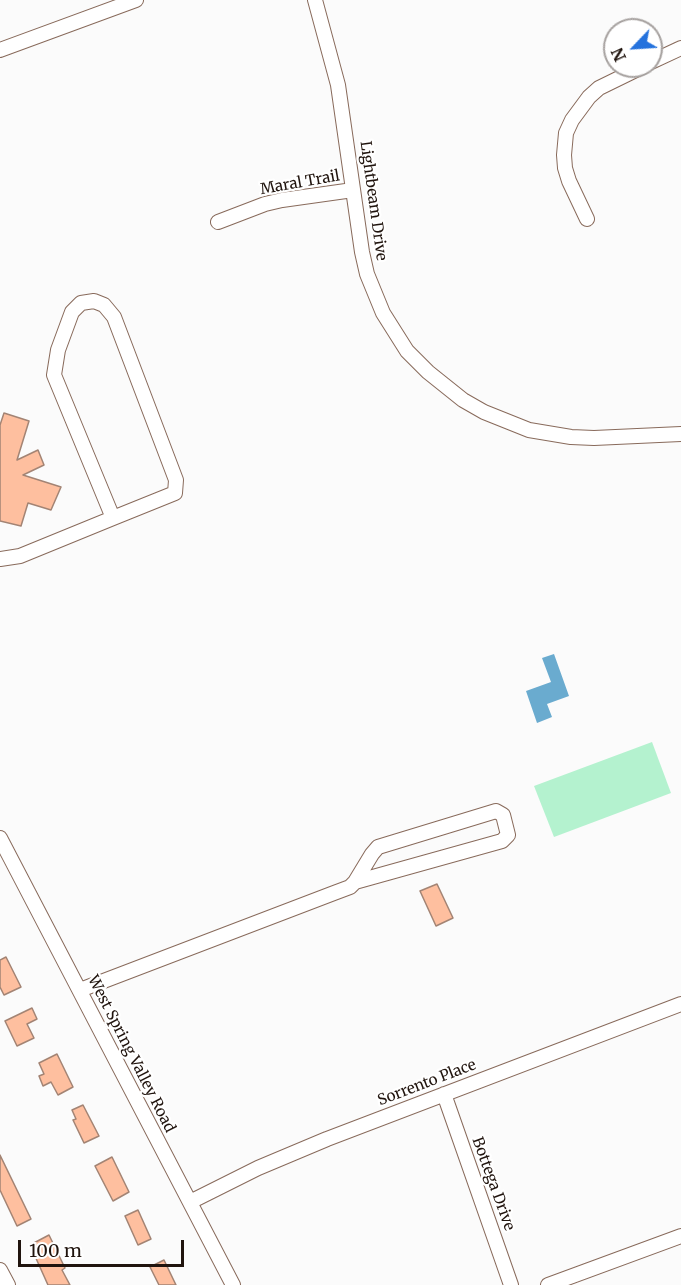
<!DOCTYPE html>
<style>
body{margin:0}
#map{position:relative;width:681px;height:1285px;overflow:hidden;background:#fbfbfb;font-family:Merriweather,serif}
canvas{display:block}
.north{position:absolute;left:603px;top:18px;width:60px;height:60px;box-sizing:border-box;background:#fff;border:2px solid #a6a19f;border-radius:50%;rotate:245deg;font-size:16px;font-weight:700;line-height:24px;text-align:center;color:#20140e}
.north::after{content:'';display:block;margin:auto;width:21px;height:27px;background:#2472dd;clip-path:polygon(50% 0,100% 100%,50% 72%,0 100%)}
.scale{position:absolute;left:18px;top:1240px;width:166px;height:27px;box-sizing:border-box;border:3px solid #20140e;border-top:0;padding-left:8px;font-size:18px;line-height:21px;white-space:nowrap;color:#20140e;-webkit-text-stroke:4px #fff;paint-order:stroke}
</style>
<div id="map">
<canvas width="681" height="1285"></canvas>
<div class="north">N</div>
<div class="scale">100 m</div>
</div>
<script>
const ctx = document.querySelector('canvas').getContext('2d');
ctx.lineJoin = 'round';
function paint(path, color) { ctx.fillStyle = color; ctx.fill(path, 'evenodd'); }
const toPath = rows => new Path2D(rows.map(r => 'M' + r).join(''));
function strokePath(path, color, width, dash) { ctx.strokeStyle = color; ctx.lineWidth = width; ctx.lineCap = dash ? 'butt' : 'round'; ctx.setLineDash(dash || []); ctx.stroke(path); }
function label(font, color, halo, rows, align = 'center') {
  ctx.font = font + ' Merriweather,serif'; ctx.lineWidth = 4.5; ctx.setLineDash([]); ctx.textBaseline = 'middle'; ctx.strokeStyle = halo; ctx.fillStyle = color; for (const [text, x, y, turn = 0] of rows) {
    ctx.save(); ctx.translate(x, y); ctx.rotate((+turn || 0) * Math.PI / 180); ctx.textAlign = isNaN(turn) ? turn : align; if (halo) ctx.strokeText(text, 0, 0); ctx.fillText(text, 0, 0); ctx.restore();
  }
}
paint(toPath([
 [652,742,671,793,554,837,534,786]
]), '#b4f2cf');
paint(toPath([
 [554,654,569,696,547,704,552,717,537,723,526,691,551,682,542,658]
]), '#6aabcf');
const building = toPath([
 [4,413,29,421,17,460,38,450,44,465,23,475,61,487,51,510,28,503,21,526,0,521,0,425,4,413],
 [437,884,453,918,436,926,420,891,437,884],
 [6,957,21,987,4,995,0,987,0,960,6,957],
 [32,1008,37,1019,27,1024,34,1038,17,1046,5,1021,32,1008],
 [57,1054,73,1087,58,1095,51,1082,43,1086,39,1076,44,1074,39,1063,57,1054],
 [83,1105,99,1136,84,1143,73,1120,76,1119,72,1110,83,1105],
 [0,1155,31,1219,17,1226,0,1190,0,1155],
 [112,1157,129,1192,113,1201,95,1166,112,1157],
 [138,1210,151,1239,138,1245,125,1216,138,1210],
 [49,1235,65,1268,62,1270,70,1285,48,1285,30,1245,49,1235],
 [164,1260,176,1285,159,1285,150,1267,164,1260]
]);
paint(building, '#febf9f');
strokePath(building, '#a38474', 1.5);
const minor = toPath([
 [315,0,338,85,362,252,367,274,383,313,407,351,428,372,463,400,484,412,529,430,571,437,594,438,681,434],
 [0,50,136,0],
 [651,62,681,48],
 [587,219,569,181,565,168,564,155,566,133,572,120,589,97,599,88,644,66],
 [218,222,265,204,282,200,353,190],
 [0,559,20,556,113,518,175,493,176,480,114,317,104,305,94,301,81,303,72,312,58,350,54,375,113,518],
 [0,838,233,1285],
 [80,990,334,893,350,887,355,882,502,841,508,835,503,815,496,811,378,847,372,854,355,882],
 [444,1094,511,1285],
 [190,1202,258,1168,327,1139,681,1004],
 [0,1270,8,1285],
 [548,1285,681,1236]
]);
strokePath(minor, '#886a5b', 16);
strokePath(minor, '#fff', 14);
label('15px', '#20140e', '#fff', [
 ["Maral Trail",300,183,-10],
 ["Lightbeam Drive",373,201,82],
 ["West Spring Valley Road",131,1054,63],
 ["Sorrento Place",427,1083,-21],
 ["Bottega Drive",493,1184,70]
]);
</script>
